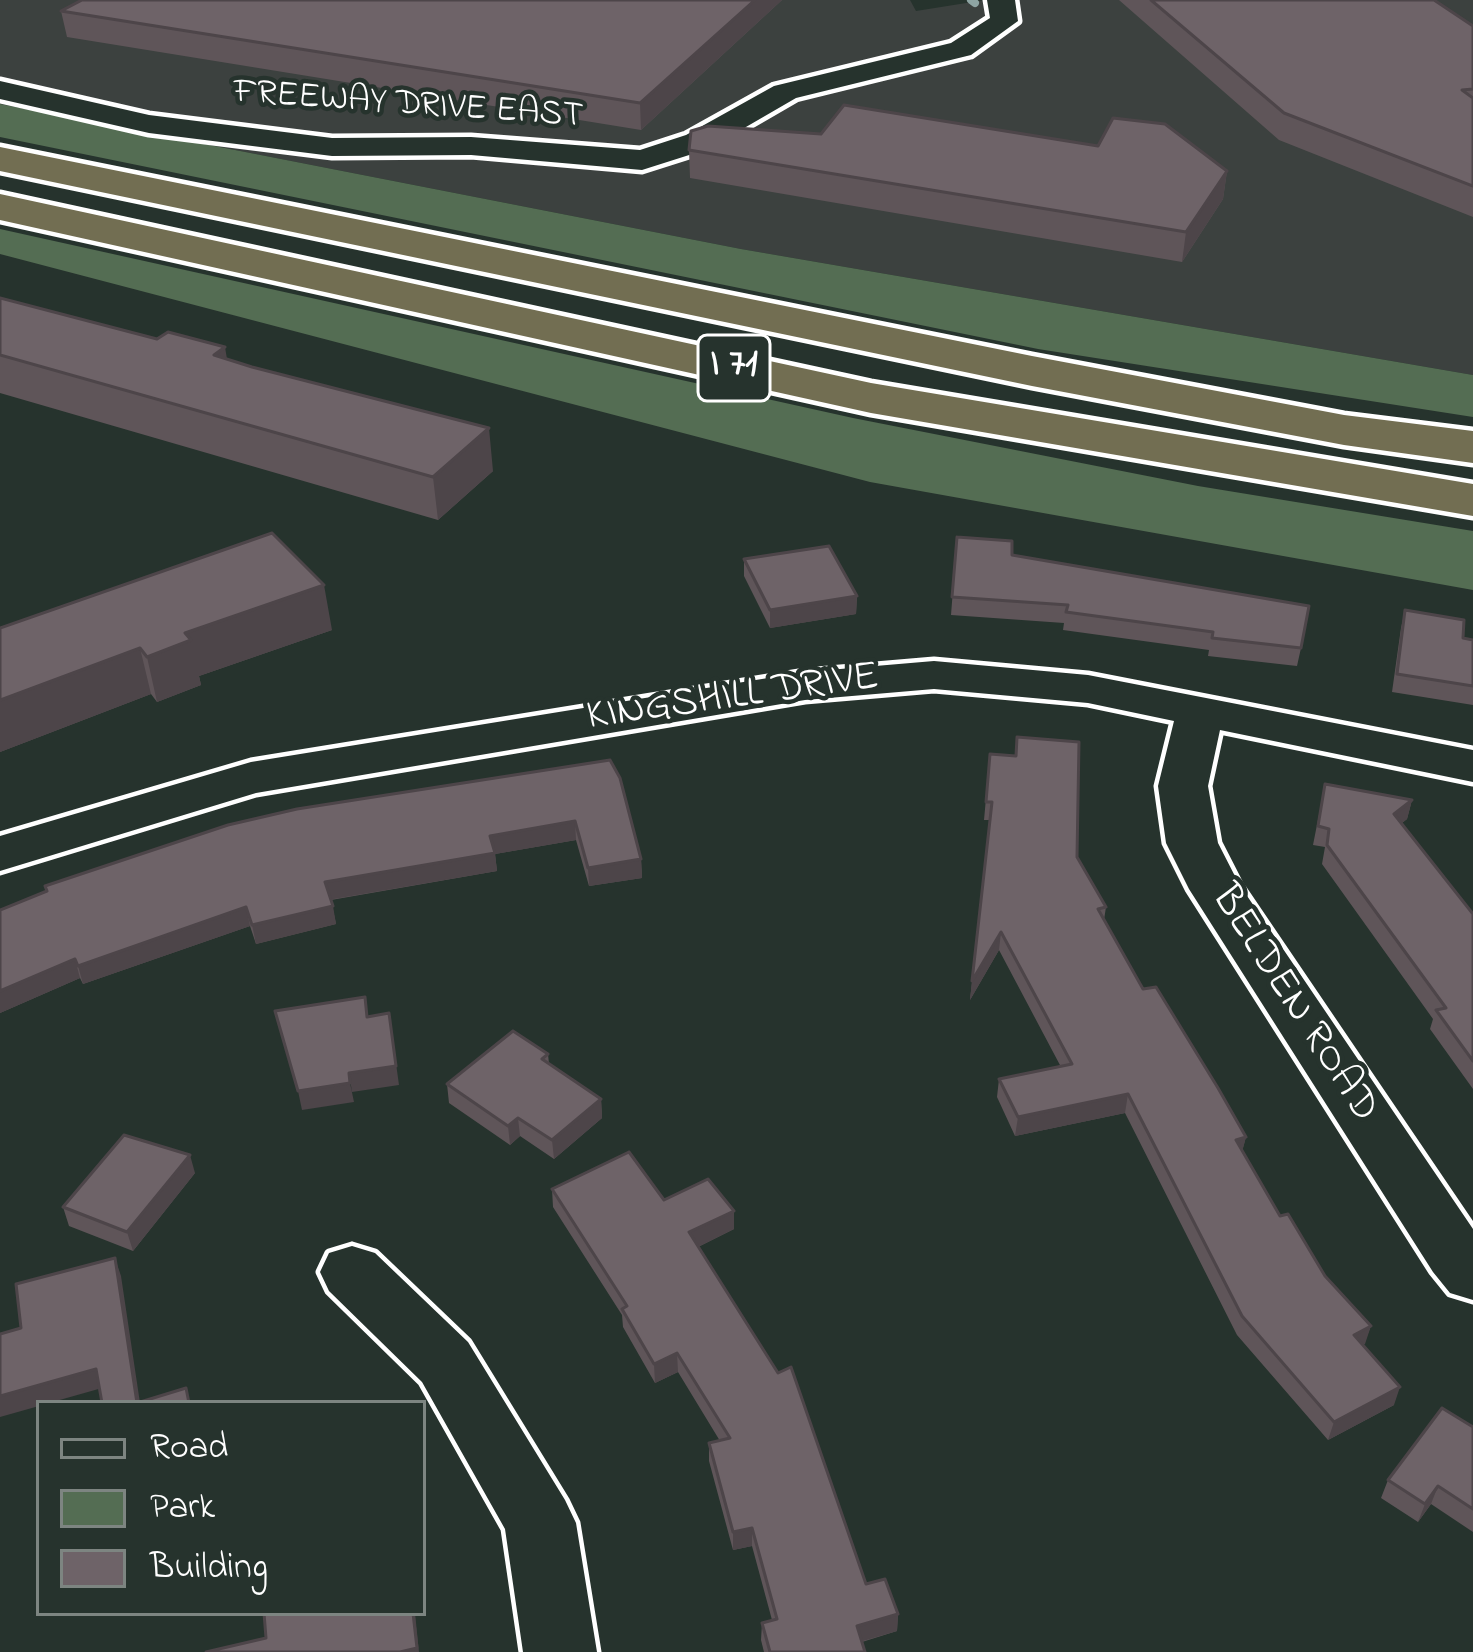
<!DOCTYPE html>
<style>
body{margin:0}
#map{position:relative;width:1473px;height:1652px;overflow:hidden;background:#26332d;font-family:"Indie Flower",sans-serif}
canvas{display:block}
.legend{position:absolute;left:36px;top:1400px;width:390px;height:216px;box-sizing:border-box;background:#26332d;border:3px solid #7d8581;margin:0;padding:15px 21px;list-style:none;font-size:36px;color:#fff}
.legend li{display:flex;align-items:center;gap:24px;height:60px}
.legend b{width:60px;border:3px solid #7d8581}
</style>
<div id="map">
<canvas width="1473" height="1652"></canvas>
<ul class="legend">
<li><b style="height:15px;background:#26332d"></b>Road</li>
<li><b style="height:33px;background:#546d53"></b>Park</li>
<li><b style="height:33px;background:#6e6368"></b>Building</li>
</ul>
</div>
<script>
const ctx = document.querySelector('canvas').getContext('2d');
ctx.lineJoin = 'round';
function paint(path, color) { ctx.fillStyle = color; ctx.fill(path, 'evenodd'); }
const toPath = rows => new Path2D(rows.map(r => 'M' + r).join(''));
function strokePath(path, color, width, dash) { ctx.strokeStyle = color; ctx.lineWidth = width; ctx.lineCap = dash ? 'butt' : 'round'; ctx.setLineDash(dash || []); ctx.stroke(path); }
function label(font, color, halo, rows, align = 'center') {
  ctx.font = font + ' "Indie Flower",sans-serif'; ctx.lineWidth = 9; ctx.setLineDash([]); ctx.textBaseline = 'middle'; ctx.strokeStyle = halo; ctx.fillStyle = color; for (const [text, x, y, turn = 0] of rows) {
    ctx.save(); ctx.translate(x, y); ctx.rotate((+turn || 0) * Math.PI / 180); ctx.textAlign = isNaN(turn) ? turn : align; if (halo) ctx.strokeText(text, 0, 0); ctx.fillText(text, 0, 0); ctx.restore();
  }
}
paint(toPath([
 [0,0,910,0,916,11,985,0,1473,0,1473,375,741,249,0,104]
]), '#3c413f');
paint(toPath([
 [0,104,741,249,1473,375,1473,417,1038,349,0,137],
 [0,229,853,418,1198,486,1473,531,1473,590,870,482,0,254]
]), '#546d53');
strokePath(toPath([
 [971,0,975,3]
]), '#8ea4a3', 8);
const minor = toPath([
 [987,0,1015,0,1018,21,971,55,796,98,708,149,642,170,471,155,332,156,149,133,0,99,0,81,149,115,332,138,471,137,640,150,686,135,774,86,951,43,990,18,987,0],
 [934,661,1088,675,1473,750,1473,782,1220,730,1208,786,1218,843,1239,884,1473,1229,1473,1300,1450,1293,1433,1272,1189,889,1166,843,1158,786,1174,721,1088,703,934,689,805,700,256,793,0,871,0,836,251,762,805,672,934,661],
 [352,1246,375,1253,468,1342,565,1500,576,1523,597,1652,523,1652,505,1529,422,1382,329,1291,320,1272,329,1253,352,1246]
]);
const motorway = toPath([
 [0,147,1032,356,1344,415,1473,431,1473,463,1344,445,1032,386,0,171,0,147],
 [0,194,871,383,1473,484,1473,516,871,413,0,220,0,194]
]);
strokePath(minor, '#fff', 9);
strokePath(motorway, '#fff', 9);
paint(minor, '#26332d');
paint(motorway, '#726e52');
paint(toPath([
 [782,0,641,130,67,37,61,11],
 [1119,0,1434,0,1473,26,1473,217,1279,140],
 [689,150,1227,171,1223,199,1182,262,690,178],
 [0,298,227,359,493,471,438,520,0,393],
 [957,537,1301,648,1297,666,1208,656,1209,650,1063,630,1064,623,951,615],
 [744,559,857,596,856,614,770,628,744,576],
 [1405,610,1463,638,1473,640,1473,705,1392,692,1401,628],
 [0,628,332,630,199,676,201,685,157,702,151,694,0,752],
 [1017,737,1077,857,1106,907,1104,920,1143,989,1246,1137,1242,1151,1280,1216,1325,1276,1371,1326,1363,1345,1394,1405,1328,1440,1237,1335,1125,1113,1015,1136,997,1097,999,1079,1061,1067,999,950,970,1000,990,820,984,820,990,754,1015,756],
 [610,760,641,859,642,878,589,886,576,840,495,854,497,871,331,900,336,924,256,944,250,926,83,984,80,978,0,1013,0,910],
 [1325,784,1412,800,1407,819,1402,823,1473,914,1473,1089,1430,1029,1433,1019,1322,864,1325,847,1313,845],
 [548,1054,549,1064,601,1099,602,1118,554,1159,520,1136,510,1145,449,1103,447,1084],
 [195,1173,133,1251,69,1226,63,1207],
 [552,1189,664,1200,734,1229,698,1247,866,1584,898,1614,897,1631,862,1642,865,1652,764,1652,761,1640,762,1623,772,1620,752,1546,733,1550,709,1461,709,1443,720,1441,678,1372,655,1383,623,1327,622,1315,553,1207],
 [1473,1427,1473,1532,1431,1504,1418,1522,1381,1498,1388,1480]
]), '#5f5559');
paint(toPath([
 [755,0,782,0,641,130,640,103],
 [1227,171,1223,199,1182,262,1186,232],
 [225,347,232,389,214,355],
 [489,428,493,471,438,520,433,477],
 [324,585,332,630,199,676,201,685,157,702,147,657,185,633],
 [857,596,856,614,770,628,770,610],
 [140,648,151,694,0,752,0,700],
 [1412,800,1407,819,1389,833,1394,814],
 [575,821,576,840,495,854,497,871,328,900,325,882,490,836],
 [641,859,642,878,589,886,588,868],
 [333,906,336,924,256,944,252,925],
 [246,907,250,926,83,984,78,966],
 [1001,932,999,950,970,1000,972,981],
 [75,959,80,978,0,1013,0,991],
 [389,1013,399,1085,352,1092,349,1073],
 [350,1083,354,1102,302,1110,298,1091],
 [1128,1094,1125,1113,1015,1136,1018,1117],
 [601,1099,602,1118,554,1159,552,1140],
 [518,1118,520,1136,510,1145,508,1126],
 [1246,1137,1241,1156,1236,1140],
 [190,1155,195,1173,133,1251,127,1232],
 [734,1211,734,1229,690,1251,689,1232],
 [115,1258,121,1276,140,1403,137,1403],
 [1371,1326,1365,1344,1348,1354,1354,1335],
 [677,1353,678,1372,655,1383,654,1364],
 [96,1369,102,1388,49,1403,39,1403,39,1406,0,1417,0,1396],
 [1400,1387,1394,1405,1328,1440,1334,1422],
 [1438,1486,1431,1504,1418,1522,1425,1504],
 [752,1528,752,1546,733,1550,733,1532],
 [413,1613,415,1613,419,1652,400,1652],
 [898,1614,897,1631,856,1643,857,1626]
]), '#4d4549');
const building = toPath([
 [82,0,755,0,640,103,61,11,82,0],
 [1151,0,1434,0,1473,26,1473,89,1462,90,1473,98,1473,186,1284,113,1151,0],
 [844,105,1098,146,1113,118,1165,124,1227,171,1186,232,689,150,691,131,708,126,821,134,844,105],
 [0,298,157,339,168,332,225,347,214,355,252,367,489,428,433,477,0,355,0,298],
 [272,533,324,585,185,633,191,640,147,657,140,648,0,700,0,628,272,533],
 [957,537,1012,541,1012,555,1309,606,1301,648,1212,638,1213,632,1066,612,1068,605,952,597,957,537],
 [829,546,857,596,770,610,744,559,829,546],
 [1405,610,1464,620,1463,638,1473,640,1473,686,1397,674,1405,610],
 [1017,737,1079,742,1077,857,1106,907,1098,909,1143,989,1156,987,1218,1088,1246,1137,1236,1140,1280,1216,1288,1214,1325,1276,1371,1326,1354,1335,1400,1387,1334,1422,1242,1316,1128,1094,1018,1117,999,1079,1072,1064,1001,932,972,981,992,802,986,802,990,754,1016,756,1017,737],
 [610,760,620,778,641,859,588,868,575,821,490,836,495,853,325,882,333,906,252,925,246,907,78,966,75,959,0,991,0,910,47,891,45,886,228,825,297,809,610,760],
 [1325,784,1412,800,1394,814,1473,914,1473,1061,1436,1010,1446,1008,1327,845,1329,829,1318,826,1325,784],
 [365,997,367,1017,389,1013,396,1066,349,1073,350,1083,298,1091,275,1011,365,997],
 [513,1031,548,1054,542,1059,601,1099,552,1140,518,1118,508,1126,447,1084,513,1031],
 [124,1135,190,1155,127,1232,63,1207,124,1135],
 [629,1152,664,1200,708,1179,734,1211,689,1232,778,1373,791,1367,866,1584,885,1579,898,1614,857,1626,865,1652,770,1652,762,1623,777,1619,752,1528,733,1532,709,1443,730,1438,677,1353,654,1364,622,1309,627,1306,552,1189,629,1152],
 [115,1258,137,1403,186,1388,189,1403,102,1403,96,1369,0,1396,0,1334,21,1328,16,1284,115,1258],
 [1442,1408,1473,1427,1473,1509,1438,1486,1425,1504,1388,1480,1442,1408],
 [264,1613,413,1613,417,1648,400,1652,206,1652,266,1638,264,1613]
]);
paint(building, '#6e6368');
strokePath(building, '#4d4549', 3);
label('36px', '#fff', '#26332d', [
 ["FREEWAY DRIVE EAST",408,107,4]
]);
for (const [x, y, w] of [
 [734,368,72]
]) { const box = new Path2D(); box.roundRect(x - w / 2, y - 33, w, 66, 9); ctx.fillStyle = '#26332d'; ctx.fill(box); strokePath(box, '#fff', 3); }
label('bold 39px', '#fff', null, [
 ["I 71",734,368]
]);
label('42px', '#fff', '#26332d', [
 ["KINGSHILL DRIVE",733,700,-8],
 ["BELDEN ROAD",1292,1005,57]
]);
</script>
